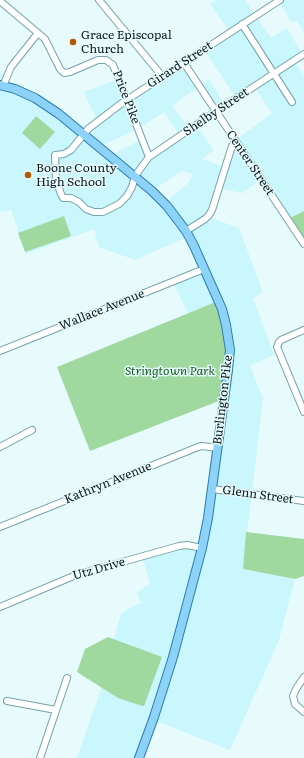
<!DOCTYPE html>
<style>
body{margin:0}
canvas{display:block;background:#e7fafc}
</style>
<canvas width="304" height="758"></canvas>
<script>
const ctx = document.querySelector('canvas').getContext('2d');
ctx.lineJoin = 'round';
function paint(path, color) { ctx.fillStyle = color; ctx.fill(path, 'evenodd'); }
const toPath = rows => new Path2D(rows.map(r => 'M' + r).join(''));
function strokePath(path, color, width, dash) { ctx.strokeStyle = color; ctx.lineWidth = width; ctx.lineCap = dash ? 'butt' : 'round'; ctx.setLineDash(dash || []); ctx.stroke(path); }
function label(font, color, halo, rows, align = 'center') {
  ctx.font = font + ' Literata,serif'; ctx.lineWidth = 3; ctx.setLineDash([]); ctx.textBaseline = 'middle'; ctx.strokeStyle = halo; ctx.fillStyle = color; for (const [text, x, y, turn = 0] of rows) {
    ctx.save(); ctx.translate(x, y); ctx.rotate((+turn || 0) * Math.PI / 180); ctx.textAlign = isNaN(turn) ? turn : align; if (halo) ctx.strokeText(text, 0, 0); ctx.fillText(text, 0, 0); ctx.restore();
  }
}
paint(toPath([
 [216,0,245,0,271,38,287,28,303,55,304,54,304,60,301,56,294,61,304,75,304,211,288,219,261,180,242,193,219,188,208,217,239,228,263,292,253,298,274,355,250,366,263,398,243,569,295,579,279,640,230,750,153,720,139,758,77,758,100,692,121,613,141,603,137,593,150,583,142,556,183,545,202,548,228,370,218,301,188,313,173,282,204,269,189,236,135,260,99,247,94,229,26,254,11,210,0,212,0,73,7,77,4,85,15,89,84,134,97,121,84,92,119,79,126,100,184,63,199,86,209,79,225,105,215,112,199,86,172,106,190,129,196,125,214,150,202,159,226,167,235,140,272,113,254,87,236,98,204,49,230,32,210,4],
 [164,112,180,136,149,157,142,139,110,156,99,147,138,129],
 [182,171,193,174,189,182,165,203,152,191],
 [280,0,304,0,304,33,297,21,292,23,278,1]
]), '#caf7fd');
paint(toPath([
 [36,116,55,132,40,149,22,133],
 [304,211,304,244,288,219],
 [64,216,71,236,25,252,18,233],
 [218,301,229,342,224,399,90,451,57,367],
 [246,532,304,539,304,576,295,579,243,569],
 [108,637,162,657,144,706,139,705,118,698,77,672,85,649]
]), '#9fd99f');
const minor = toPath([
 [99,0,162,76],
 [280,0,122,103,88,129,71,150,64,154,55,155,56,180,61,194,63,198,71,198,79,202,86,209,94,212,103,212,119,204,127,196,132,187,135,176,149,157,215,112,304,54],
 [0,1,45,39,60,69,64,73,70,72,98,60,106,60,113,65,149,157],
 [242,24,292,102],
 [184,63,304,244],
 [3,86,11,67,38,33],
 [186,231,205,219,209,215,212,210,232,146,236,141],
 [304,330,281,340,279,342,277,347,304,412],
 [0,351,204,269],
 [0,447,32,430],
 [212,489,304,501],
 [0,527,198,447,202,446,218,448],
 [0,607,76,575,179,546,187,545,202,548],
 [304,677,296,689,293,696,295,704,304,712],
 [7,701,56,710],
 [40,758,67,678]
]);
const major = toPath([
 [0,85,15,89,35,98,59,114,152,191,167,206,186,231,194,246,222,309,226,325,230,350,228,370,208,518,202,548,173,657,154,717,139,758]
]);
strokePath(minor, '#76a2a8', 8);
strokePath(major, '#2c7ea9', 10);
strokePath(minor, '#fff', 6);
strokePath(major, '#8cd2f9', 8);
for (const [x, y, r, color] of [
 [73,42,4,"#b55703"],
 [28,175,4,"#b55703"]
]) { const dot = new Path2D(); dot.arc(x, y, r, 0, 2 * Math.PI); ctx.fillStyle = color; ctx.fill(dot); strokePath(dot, '#e7fafc', 1.5); }
label('12px', '#091a1d', '#e7fafc', [
 ["Grace Episcopal",81,35],
 ["Church",81,49],
 ["Boone County",36,168],
 ["High School",36,182]
], 'left');
label('12px', '#091a1d', '#e7fafc', [
 ["Girard Street",180,65,-33],
 ["Price Pike",126,97,69],
 ["Shelby Street",216,112,-34],
 ["Center Street",250,163,56],
 ["Wallace Avenue",102,310,-22],
 ["Burlington Pike",223,400,-83],
 ["Kathryn Avenue",108,483,-22],
 ["Glenn Street",258,495,8],
 ["Utz Drive",99,569,-16]
]);
label('italic 12px', '#14601d', '#e7fafc', [
 ["Stringtown Park",170,371]
]);
</script>
